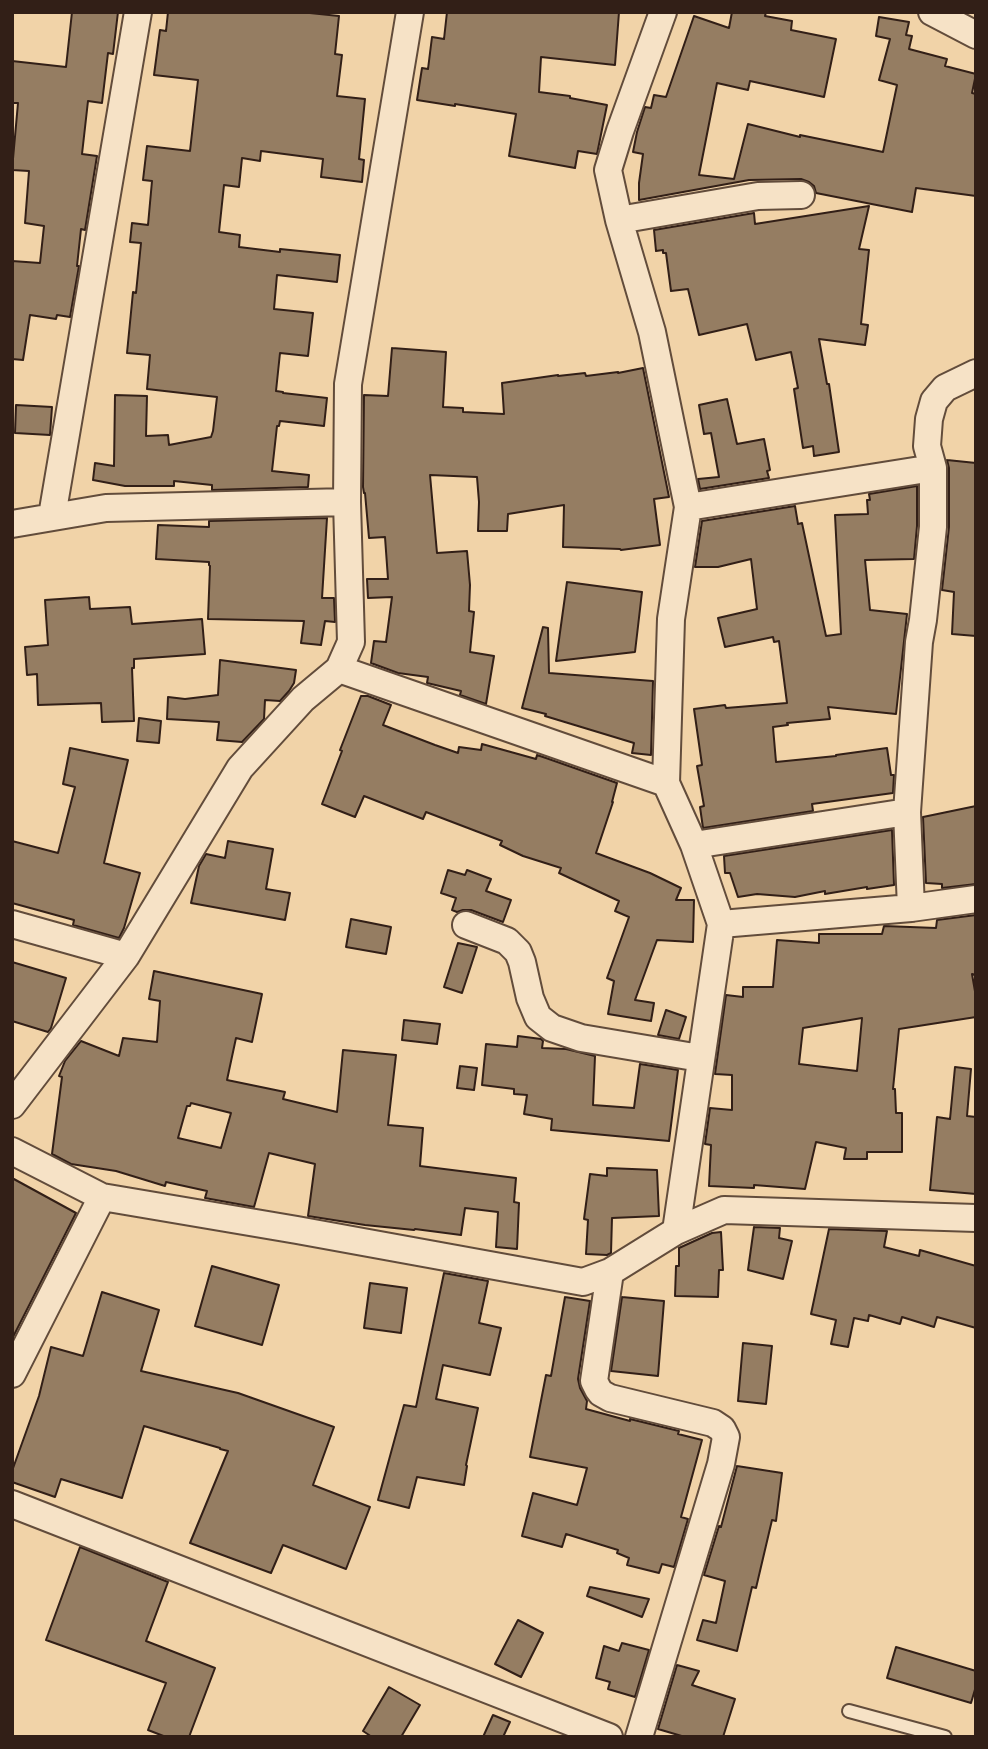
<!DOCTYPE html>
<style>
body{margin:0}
#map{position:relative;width:988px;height:1749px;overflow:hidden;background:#f1d3a8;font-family:Cardo,serif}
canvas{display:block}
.frame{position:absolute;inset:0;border:14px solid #321f17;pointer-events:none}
</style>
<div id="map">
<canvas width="988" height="1749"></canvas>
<div class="frame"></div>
</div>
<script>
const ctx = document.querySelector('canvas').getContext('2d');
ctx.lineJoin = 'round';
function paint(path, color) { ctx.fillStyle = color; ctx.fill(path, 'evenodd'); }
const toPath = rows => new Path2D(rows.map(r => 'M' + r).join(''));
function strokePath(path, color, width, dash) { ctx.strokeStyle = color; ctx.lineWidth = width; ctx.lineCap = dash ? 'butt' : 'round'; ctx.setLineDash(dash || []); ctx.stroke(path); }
const building = toPath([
 [72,12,118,12,113,54,108,53,102,103,88,101,82,154,97,156,85,230,81,229,77,266,79,266,70,317,57,315,56,319,30,315,23,360,12,359,12,261,40,263,44,226,25,223,29,171,12,170,18,103,12,103,12,61,66,67,72,12],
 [168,12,300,12,339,16,335,54,342,55,337,96,365,99,359,159,364,160,362,182,321,177,323,159,261,151,260,161,242,158,239,187,224,185,219,232,240,235,239,247,280,252,280,249,340,255,337,282,277,275,274,309,313,313,308,356,280,353,276,391,283,392,283,393,327,398,324,426,280,421,279,426,277,426,272,471,309,475,308,487,212,490,212,485,174,481,174,486,125,486,93,480,95,463,114,466,115,395,147,396,146,436,168,435,169,445,211,437,213,431,217,397,147,389,150,355,127,353,133,292,136,293,141,243,130,242,132,223,148,225,152,181,143,180,147,146,190,151,198,80,154,75,160,30,166,31,168,12],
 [447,12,619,12,615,65,541,57,539,92,570,96,570,98,607,105,597,154,578,151,575,168,509,156,516,114,455,104,455,106,417,100,422,68,428,69,432,37,444,39,447,12],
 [732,12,766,12,765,16,792,21,791,30,836,39,824,97,750,81,748,90,717,83,699,175,734,179,748,124,800,137,800,135,883,152,897,85,879,80,890,39,876,36,879,17,909,22,906,35,912,36,909,49,947,59,945,66,976,74,972,93,976,94,976,196,916,188,912,212,816,193,814,186,809,182,801,179,749,180,639,200,639,183,643,154,633,152,637,132,645,107,651,108,654,95,666,97,694,16,729,28,732,12],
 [869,206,859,249,869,250,861,324,868,325,865,345,819,339,827,384,829,384,839,452,814,456,813,446,803,448,794,389,798,388,791,352,756,360,747,324,699,335,688,289,671,291,666,253,663,253,663,250,656,251,654,230,754,213,755,224,869,206],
 [392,348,446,352,443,407,463,408,463,412,504,414,502,383,558,375,558,376,585,373,586,376,618,372,618,373,643,368,669,497,654,499,660,545,621,550,620,549,563,547,564,505,508,514,507,531,478,531,479,502,477,477,430,475,437,553,467,551,470,585,469,611,474,612,470,652,494,656,486,704,460,695,461,691,427,683,428,677,398,673,371,663,374,641,386,642,392,597,368,598,367,579,388,579,385,537,369,538,365,493,364,493,363,487,364,395,388,396,392,348],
 [727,399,737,444,764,439,770,470,767,471,769,478,700,489,698,479,719,477,711,433,704,434,699,405,727,399],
 [16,405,52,407,50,435,15,433,16,405],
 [947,460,976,463,976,636,952,634,954,592,942,590,949,527,949,468,947,460],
 [917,486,917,526,914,559,865,560,870,610,907,614,896,714,828,707,830,719,787,723,788,725,773,727,776,762,836,756,836,755,887,748,891,775,894,775,893,793,812,804,813,811,703,828,700,807,704,806,697,766,702,765,694,709,725,705,726,708,787,703,779,641,774,642,773,637,725,647,718,618,757,609,751,559,718,567,695,567,702,521,795,506,798,524,802,523,826,636,841,634,835,515,868,514,867,500,870,500,869,494,917,486],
 [327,518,322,598,334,598,335,622,325,621,321,645,301,643,304,621,208,619,210,566,209,565,209,562,156,559,158,525,209,527,209,521,327,518],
 [567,582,642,592,635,652,556,661,567,582],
 [89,597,90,609,130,607,132,624,202,619,205,654,134,659,134,668,132,668,134,721,102,722,101,703,38,705,37,674,27,675,25,647,48,645,45,600,89,597],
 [543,627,548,628,549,673,653,681,651,755,632,753,634,743,545,716,546,714,522,708,543,627],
 [220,660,296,670,294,683,289,691,280,701,265,700,264,719,242,742,217,740,219,722,167,719,168,697,185,699,218,695,220,660],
 [361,696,368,696,391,705,383,725,435,745,458,753,459,747,481,750,482,744,536,759,537,755,546,758,617,783,612,802,613,802,596,853,650,873,681,888,676,900,694,900,693,942,657,940,635,1000,654,1003,651,1021,608,1014,614,981,607,978,629,917,615,911,619,901,559,873,561,868,523,856,500,845,502,841,426,812,423,819,364,796,355,817,322,804,342,751,340,750,361,696],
 [139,718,161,721,159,743,137,741,139,718],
 [70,748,128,760,104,863,140,873,124,928,119,938,73,925,74,920,12,903,12,841,58,853,75,787,63,784,70,748],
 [976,806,976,884,942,888,942,884,926,883,923,817,976,806],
 [892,830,894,885,867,889,867,887,825,894,825,891,795,897,757,894,738,897,730,873,725,873,724,856,892,830],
 [228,841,273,849,266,889,290,893,285,920,191,903,199,866,206,854,225,858,228,841],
 [448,870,465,875,467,870,491,879,486,891,511,900,503,922,471,910,463,910,457,912,452,910,456,898,441,893,448,870],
 [976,915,976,975,972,974,976,997,976,1017,899,1029,893,1089,895,1089,896,1113,902,1113,902,1152,867,1152,867,1159,844,1159,846,1148,816,1142,805,1189,754,1185,754,1188,709,1186,711,1145,705,1144,710,1108,732,1110,732,1075,715,1074,726,995,743,997,743,987,773,987,777,940,819,943,819,934,882,934,884,926,936,928,937,920,976,915],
 [862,1018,857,1071,799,1064,803,1028,862,1018],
 [351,919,391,927,386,954,346,947,351,919],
 [458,943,477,947,462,993,444,987,458,943],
 [12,962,66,978,51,1028,48,1032,12,1021,12,962],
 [154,971,262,994,252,1042,236,1038,227,1080,285,1092,283,1099,337,1112,343,1050,396,1055,388,1125,423,1128,420,1166,516,1178,514,1202,519,1203,517,1249,496,1247,498,1212,465,1208,461,1235,415,1229,414,1230,365,1225,308,1216,315,1164,269,1153,254,1207,205,1198,207,1191,166,1182,165,1186,116,1171,71,1164,52,1154,62,1077,59,1076,65,1061,81,1041,119,1056,123,1038,157,1042,160,1001,149,999,154,971],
 [191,1103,231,1113,221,1148,178,1138,187,1106,190,1106,191,1103],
 [666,1010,686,1017,679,1039,658,1035,666,1010],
 [404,1020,440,1024,437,1044,402,1040,404,1020],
 [518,1036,541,1039,543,1041,542,1048,566,1049,595,1056,593,1105,634,1108,640,1064,678,1070,669,1141,551,1130,552,1119,524,1114,527,1095,514,1094,514,1089,482,1085,486,1044,517,1047,518,1036],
 [460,1066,477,1068,474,1090,457,1088,460,1066],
 [955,1067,971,1069,967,1116,976,1117,976,1194,930,1190,937,1117,950,1119,955,1067],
 [607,1168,657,1170,659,1216,612,1218,611,1253,607,1255,586,1254,588,1220,584,1219,590,1174,607,1176,607,1168],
 [12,1178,76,1213,12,1339,12,1178],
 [754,1227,780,1228,779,1238,792,1241,783,1279,748,1270,754,1227],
 [829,1229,887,1231,884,1247,919,1256,920,1250,976,1266,976,1328,937,1317,934,1327,902,1317,900,1324,869,1315,868,1321,854,1318,848,1347,831,1344,836,1320,811,1314,829,1229],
 [721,1232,723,1270,719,1270,718,1297,675,1296,676,1266,679,1266,679,1248,712,1233,721,1232],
 [212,1266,279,1285,262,1345,195,1326,212,1266],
 [444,1273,488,1281,479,1323,501,1328,490,1375,443,1365,436,1399,478,1408,466,1465,467,1466,464,1485,417,1477,409,1508,378,1500,404,1405,416,1407,444,1273],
 [370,1283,407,1288,401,1333,364,1328,370,1283],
 [102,1292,159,1310,141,1371,238,1393,334,1427,313,1485,370,1507,346,1569,283,1545,271,1573,190,1543,228,1451,220,1449,220,1448,144,1426,122,1498,61,1479,55,1497,12,1482,12,1471,39,1396,51,1347,83,1356,102,1292],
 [565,1297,590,1301,578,1379,580,1388,587,1401,586,1409,630,1421,630,1419,679,1431,678,1434,702,1440,681,1517,688,1519,674,1567,662,1564,659,1573,627,1565,629,1558,617,1553,618,1550,566,1534,562,1547,522,1536,533,1493,577,1505,587,1468,530,1457,546,1375,551,1376,565,1297],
 [622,1297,664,1301,658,1376,611,1371,622,1297],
 [743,1343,772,1346,766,1404,738,1401,743,1343],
 [737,1466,782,1473,776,1521,772,1520,756,1588,752,1587,737,1651,697,1640,703,1620,716,1623,725,1581,704,1575,719,1526,721,1527,737,1466],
 [80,1547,168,1582,146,1641,215,1668,189,1737,166,1737,148,1730,166,1683,46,1640,80,1547],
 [590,1587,649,1599,642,1617,587,1596,590,1587],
 [518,1620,543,1633,521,1677,495,1664,518,1620],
 [622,1643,649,1650,635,1697,608,1689,610,1682,596,1678,604,1646,619,1651,622,1643],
 [896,1647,976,1671,976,1686,971,1703,887,1678,896,1647],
 [677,1665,699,1671,692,1685,735,1699,723,1737,685,1737,658,1729,677,1665],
 [389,1687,420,1705,401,1737,372,1737,363,1731,389,1687],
 [493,1715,510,1722,503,1737,483,1737,493,1715]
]);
paint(building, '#957d62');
strokePath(building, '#321f17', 2);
const service = toPath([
 [849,1711,945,1737]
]);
const minor = toPath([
 [663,12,620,131,608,170,619,220,652,332,688,507,671,619,666,783,694,845,721,924,676,1231],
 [932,12,976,35],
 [619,220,758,196,801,195],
 [933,468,927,446,929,419,934,401,945,388,976,373],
 [688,507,933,468,933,527,923,620,919,642,907,812,911,908],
 [52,516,138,12],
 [12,524,106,508,347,502],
 [339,669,666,783],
 [694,845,907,812],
 [12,924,126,956],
 [721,924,911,908,976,899],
 [466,925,507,941,518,952,522,962,530,998,538,1017,552,1028,581,1038,700,1058],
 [12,1105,126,956,240,768,303,699,339,669,351,642,347,502,348,384,410,12],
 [12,1151,102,1197,12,1374],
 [102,1197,297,1230,583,1282,610,1272,676,1231,724,1210,976,1218],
 [610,1272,594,1381,598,1389,601,1393,610,1398,713,1423,722,1429,726,1437,721,1464,639,1737],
 [12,1504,609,1737]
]);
strokePath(service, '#624c3b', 16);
strokePath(minor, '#624c3b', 30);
strokePath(service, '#f6e2c6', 12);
strokePath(minor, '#f6e2c6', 26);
</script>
